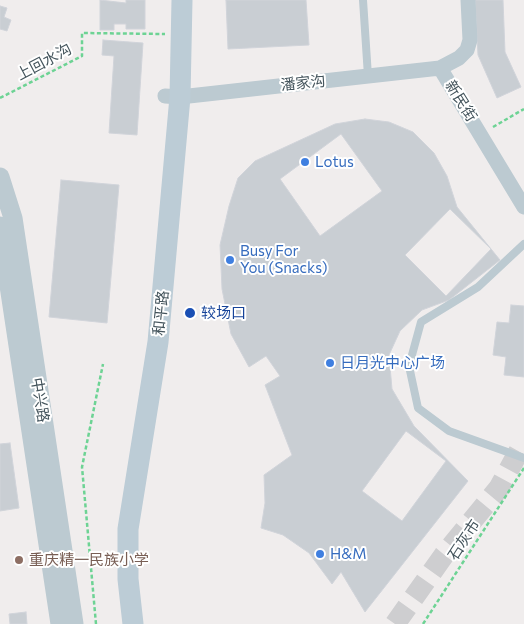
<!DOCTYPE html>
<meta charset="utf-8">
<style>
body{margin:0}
canvas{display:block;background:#f0eded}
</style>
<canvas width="524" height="624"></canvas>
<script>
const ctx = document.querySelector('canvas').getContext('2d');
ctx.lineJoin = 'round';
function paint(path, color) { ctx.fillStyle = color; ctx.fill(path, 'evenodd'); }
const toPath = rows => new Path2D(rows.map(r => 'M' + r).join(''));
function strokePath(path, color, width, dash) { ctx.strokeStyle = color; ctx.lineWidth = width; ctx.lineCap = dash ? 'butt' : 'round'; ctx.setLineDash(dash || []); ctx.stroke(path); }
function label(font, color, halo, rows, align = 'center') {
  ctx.font = font + ' Commissioner,"Noto Sans SC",sans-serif'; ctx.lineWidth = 4; ctx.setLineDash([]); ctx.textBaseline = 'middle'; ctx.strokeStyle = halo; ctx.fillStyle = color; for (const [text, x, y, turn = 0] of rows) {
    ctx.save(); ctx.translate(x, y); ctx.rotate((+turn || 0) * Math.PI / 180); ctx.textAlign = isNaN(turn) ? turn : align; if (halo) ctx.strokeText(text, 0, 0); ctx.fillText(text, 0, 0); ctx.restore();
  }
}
const building = toPath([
 [100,0,126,3,126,0,145,0,145,29,126,29,126,24,114,24,114,30,100,30,100,0],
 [226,0,306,0,309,45,228,49,226,0],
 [475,0,503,0,505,52,521,87,497,98,478,55,475,0],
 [0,6,7,8,4,17,11,20,7,31,0,29,0,6],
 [103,40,143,43,137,135,109,133,114,56,102,55,103,40],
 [365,119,389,122,413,132,434,153,447,176,457,207,500,260,449,300,422,310,400,331,389,355,392,389,414,426,468,481,365,612,341,572,332,584,309,553,283,535,261,528,265,503,264,475,292,455,265,385,280,376,266,356,249,367,231,334,222,289,220,245,229,206,238,178,255,161,335,124,365,119],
 [341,134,382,191,320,236,280,179,341,134],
 [61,180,119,185,107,323,49,317,61,180],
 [450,209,491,249,446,296,405,255,450,209],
 [511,305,524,306,524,377,504,375,506,357,493,355,497,322,509,323,511,305],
 [406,431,446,461,402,521,362,491,406,431],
 [10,443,19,508,0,511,0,444,10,443],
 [26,612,27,624,10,624,9,614,26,612]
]);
paint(building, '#c9ced3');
strokePath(building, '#d1d4da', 1);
strokePath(toPath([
 [395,624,444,555,499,488,524,442]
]), '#ceced0', 21, [21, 11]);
strokePath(toPath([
 [0,98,82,56,82,33,165,34],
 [493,127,524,109],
 [96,624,82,467,103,364],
 [423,624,524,468]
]), '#6dd394', 2.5, [4, 2.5]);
strokePath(toPath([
 [363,0,368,76],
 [524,244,478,287,421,322,409,366,418,408,449,431,524,458]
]), '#bccad1', 8);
strokePath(toPath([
 [440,68,524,207],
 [165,96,180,97,440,68,459,58,467,50,470,40,468,0]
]), '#bccad1', 15);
strokePath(toPath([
 [0,177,13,218,74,624],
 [0,226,60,624]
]), '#bccad1', 19);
strokePath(toPath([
 [133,624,128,579,128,529,158,342,180,97,182,0]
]), '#bcccd6', 21);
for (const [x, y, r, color] of [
 [305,162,5,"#3f7fe0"],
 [230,260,5,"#3f7fe0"],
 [190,313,6,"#1a4fb4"],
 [330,363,5,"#3f7fe0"],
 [320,554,5,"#3f7fe0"],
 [19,560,5,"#8d6e63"]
]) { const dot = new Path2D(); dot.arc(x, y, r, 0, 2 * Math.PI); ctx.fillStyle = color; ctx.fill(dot); strokePath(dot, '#fff', 2); }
label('15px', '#44545c', '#fff', [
 ["上回水沟",44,62,-28],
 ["潘家沟",303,83,-6],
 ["新民街",461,101,58],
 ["和平路",161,313,-84],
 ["中兴路",40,400,81],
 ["石灰市",464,540,-57]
]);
label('15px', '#366cbe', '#fff', [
 ["Lotus",315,162],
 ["Busy For",240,251],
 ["You (Snacks)",240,268],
 ["日月光中心广场",340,363],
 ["H&M",330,554]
], 'left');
label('15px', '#164399', '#fff', [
 ["较场口",201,313]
], 'left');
label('15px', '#785e54', '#fff', [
 ["重庆精一民族小学",29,560]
], 'left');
</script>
